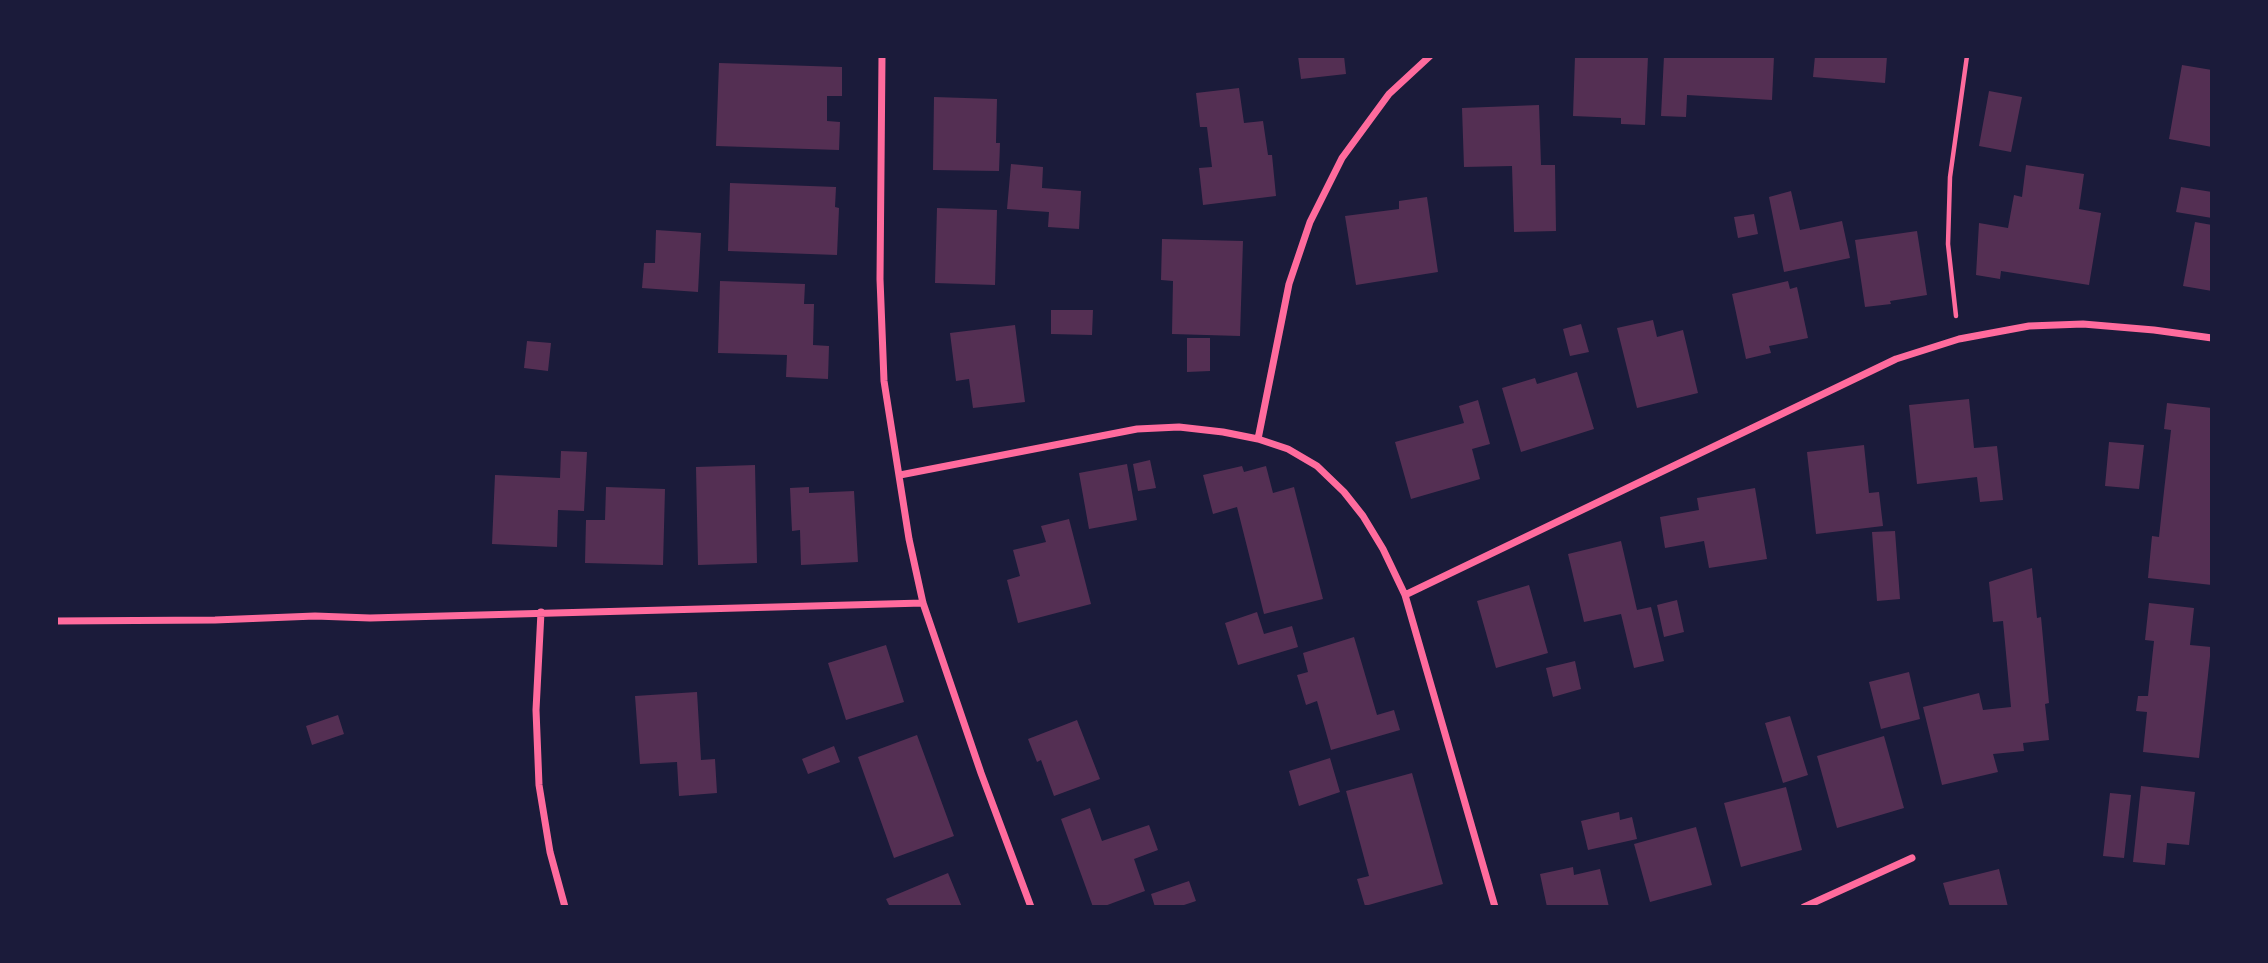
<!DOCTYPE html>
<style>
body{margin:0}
#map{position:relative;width:2268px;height:963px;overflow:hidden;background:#1b1b3a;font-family:Quicksand,sans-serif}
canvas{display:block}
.frame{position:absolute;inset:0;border:58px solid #1b1b3a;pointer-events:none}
</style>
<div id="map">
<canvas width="2268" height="963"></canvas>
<div class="frame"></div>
</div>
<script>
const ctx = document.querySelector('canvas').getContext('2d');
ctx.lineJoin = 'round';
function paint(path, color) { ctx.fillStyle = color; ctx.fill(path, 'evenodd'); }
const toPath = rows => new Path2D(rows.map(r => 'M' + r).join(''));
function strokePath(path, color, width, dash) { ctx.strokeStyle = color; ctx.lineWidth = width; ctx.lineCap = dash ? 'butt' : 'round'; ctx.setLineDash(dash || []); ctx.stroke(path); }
paint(toPath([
 [1298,56,1344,56,1346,74,1301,79],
 [1575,56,1648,56,1645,125,1621,124,1621,118,1573,116],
 [1664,56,1774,56,1772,100,1687,95,1686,117,1661,116],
 [1815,56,1887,56,1885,83,1813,77],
 [719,63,842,67,842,96,827,96,827,121,840,122,839,150,716,146],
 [2182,65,2212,70,2212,147,2169,139],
 [1239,88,1244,123,1263,121,1268,155,1272,155,1276,196,1203,205,1199,168,1212,167,1207,127,1200,127,1196,93],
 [1989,91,2022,97,2011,152,1979,146],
 [934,97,997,99,996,143,1000,143,999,171,933,170],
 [1539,105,1541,165,1555,165,1556,231,1514,232,1512,166,1464,167,1462,108],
 [1011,164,1043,167,1042,188,1081,191,1079,229,1048,227,1049,212,1007,209],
 [2026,165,2084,174,2079,209,2101,213,2089,285,2001,271,2000,279,1976,275,1979,223,2008,228,2014,195,2022,197],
 [730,183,836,187,835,207,839,208,837,255,728,251],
 [2181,187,2212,192,2212,218,2176,212],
 [1791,191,1800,230,1842,221,1850,258,1784,272,1769,197],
 [1427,197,1438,272,1356,285,1345,216,1399,209,1399,201],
 [937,208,997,210,995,285,935,283],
 [1754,214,1758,234,1738,238,1734,217],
 [2195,222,2212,225,2212,291,2183,286],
 [656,230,701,233,698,292,642,288,644,263,655,263],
 [1917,231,1927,295,1890,301,1891,304,1865,307,1855,240],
 [1162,239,1243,241,1240,336,1172,334,1173,281,1161,280],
 [720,281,805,284,804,304,814,304,813,345,829,346,828,379,786,377,787,355,718,353],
 [1788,281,1790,289,1797,287,1808,338,1769,346,1771,353,1746,359,1732,294],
 [1051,310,1093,310,1092,335,1051,334],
 [1653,320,1657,337,1683,330,1698,393,1637,408,1617,328],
 [1581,324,1589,352,1570,356,1563,329],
 [1015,325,1025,402,973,408,969,379,956,381,950,333],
 [1187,338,1210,338,1210,371,1187,372],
 [527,341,551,343,548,371,524,368],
 [1577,372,1594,429,1521,452,1502,388,1535,378,1537,384],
 [1969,399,1974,448,1997,446,2003,500,1980,502,1977,477,1917,484,1909,405],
 [1478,400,1490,444,1472,449,1480,479,1411,499,1395,442,1464,423,1459,406],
 [2167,403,2212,408,2212,585,2148,578,2152,536,2159,537,2164,491,2171,430,2164,429],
 [2109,442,2144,445,2139,489,2105,486],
 [1864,445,1869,493,1879,492,1883,526,1816,534,1807,452],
 [561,451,587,452,584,511,558,510,557,547,492,544,495,475,560,478],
 [1150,460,1156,488,1138,491,1133,464],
 [1127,464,1137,520,1089,529,1079,473],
 [755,465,757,563,698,565,696,467],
 [1242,466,1244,472,1266,466,1273,493,1294,487,1323,599,1264,614,1237,507,1213,514,1203,475],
 [606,487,665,489,663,565,585,563,586,520,605,520],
 [809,487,809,493,854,491,858,562,801,565,800,530,792,531,790,488],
 [1755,488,1767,559,1709,568,1704,541,1665,548,1660,517,1699,510,1697,498],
 [1069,519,1091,604,1018,623,1007,580,1020,576,1013,550,1046,542,1041,526],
 [1895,531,1900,599,1877,601,1872,532],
 [1621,541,1637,610,1651,607,1664,661,1634,668,1621,614,1584,622,1568,554],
 [2032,568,2037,618,2041,617,2049,703,2045,704,2049,740,2023,743,2024,751,1993,754,1998,772,1942,785,1923,707,1979,693,1983,710,2011,707,2003,621,1993,622,1989,582],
 [1529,585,1548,653,1496,668,1477,601],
 [1677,600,1684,632,1664,637,1657,605],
 [2149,603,2194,608,2190,645,2211,647,2199,758,2143,752,2147,712,2136,711,2138,696,2148,696,2154,641,2145,640],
 [1257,612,1264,634,1292,626,1298,647,1238,665,1225,623],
 [1354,637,1377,715,1394,710,1400,730,1331,750,1317,701,1306,705,1297,675,1308,672,1303,653],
 [886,645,904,702,846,720,828,663],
 [1575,661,1581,689,1553,697,1546,668],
 [1909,672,1920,719,1881,729,1869,682],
 [697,692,701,760,715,759,717,793,679,796,677,762,640,764,635,696],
 [338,715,344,734,312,745,306,726],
 [1790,716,1808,775,1783,783,1765,723],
 [1077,720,1100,779,1054,796,1041,760,1037,762,1028,739],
 [917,735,954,836,894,858,858,757],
 [1884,736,1904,808,1837,828,1817,756],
 [834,746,840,762,808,774,802,759],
 [1330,758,1340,792,1299,806,1289,771],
 [1412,773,1443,884,1365,906,1357,879,1369,876,1346,791],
 [2141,786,2195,792,2189,845,2167,843,2165,865,2133,862],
 [1786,787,1802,850,1741,867,1724,803],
 [2110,793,2131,795,2124,858,2103,856],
 [1090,808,1102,841,1149,825,1158,850,1134,859,1145,891,1102,907,1093,907,1061,819],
 [1619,812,1620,820,1632,817,1637,839,1588,850,1581,821],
 [1696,827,1712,885,1650,902,1634,844],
 [1573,867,1574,875,1600,869,1609,907,1547,907,1540,874],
 [1999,869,2008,907,1950,907,1943,883],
 [948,873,962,907,890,907,886,899],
 [1189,881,1196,901,1178,907,1155,907,1151,894]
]), '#542f53');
strokePath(toPath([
 [1956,316,1948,244,1950,177,1967,56]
]), '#ff6b9d', 4.5);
strokePath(toPath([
 [882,56,880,279,884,381,909,539,923,603,981,773,1031,907],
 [1258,439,1289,284,1310,222,1342,158,1389,94,1430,56],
 [900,475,1137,429,1179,427,1223,432,1258,439,1288,449,1317,466,1344,492,1363,516,1383,549,1405,595,1495,907],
 [1405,595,1896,359,1959,339,2029,326,2083,324,2154,330,2212,338],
 [541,612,536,710,539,785,550,852,565,907],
 [56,621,215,620,315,616,370,618,923,603],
 [1804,907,1912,858]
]), '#ff6b9d', 7);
</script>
